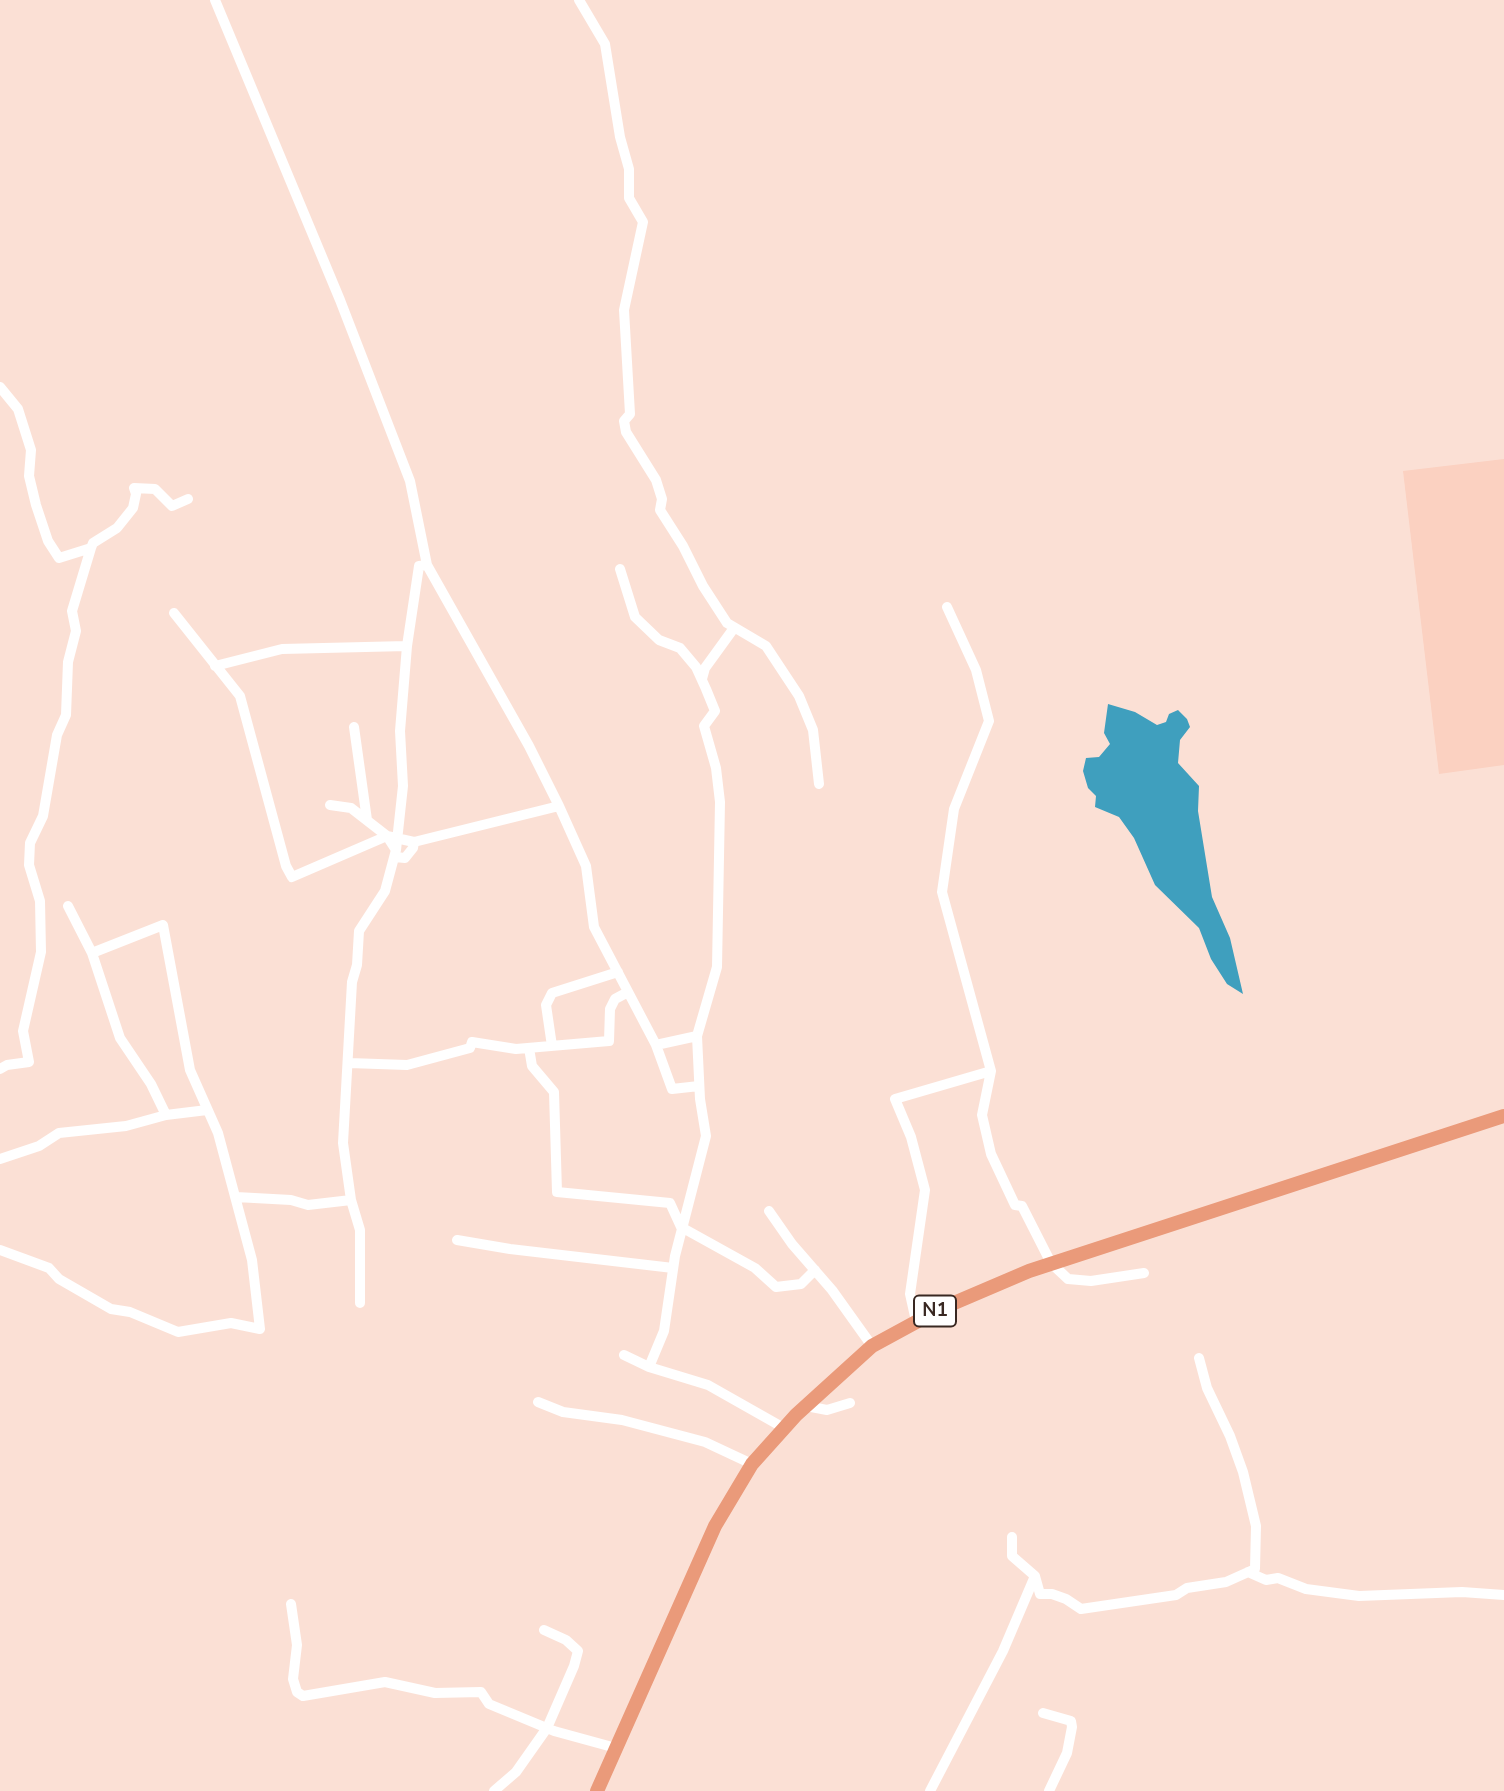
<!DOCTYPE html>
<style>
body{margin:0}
canvas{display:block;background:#fbe0d5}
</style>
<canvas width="1504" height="1791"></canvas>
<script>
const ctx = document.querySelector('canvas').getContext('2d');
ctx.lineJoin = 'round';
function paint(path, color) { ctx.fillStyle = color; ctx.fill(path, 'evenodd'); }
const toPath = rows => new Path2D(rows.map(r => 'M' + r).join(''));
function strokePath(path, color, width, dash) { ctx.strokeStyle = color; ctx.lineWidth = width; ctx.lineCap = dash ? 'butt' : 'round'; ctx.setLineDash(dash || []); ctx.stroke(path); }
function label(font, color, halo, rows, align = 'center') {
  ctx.font = font + ' "Nunito Sans",sans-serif'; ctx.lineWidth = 6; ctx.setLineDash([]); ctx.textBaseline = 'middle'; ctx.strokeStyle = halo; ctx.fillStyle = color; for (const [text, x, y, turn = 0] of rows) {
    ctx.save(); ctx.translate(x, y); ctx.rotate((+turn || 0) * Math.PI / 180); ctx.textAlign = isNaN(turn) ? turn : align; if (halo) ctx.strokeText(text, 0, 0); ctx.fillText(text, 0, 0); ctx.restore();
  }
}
paint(toPath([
 [1504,459,1504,765,1439,774,1403,471]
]), '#fbd1c1');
paint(toPath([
 [1108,704,1135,712,1157,725,1166,722,1169,714,1178,710,1187,719,1190,727,1180,740,1178,763,1199,786,1198,811,1212,897,1230,938,1243,994,1227,984,1211,959,1199,928,1155,885,1134,838,1119,817,1095,807,1096,796,1088,788,1083,771,1086,758,1099,757,1110,744,1104,733]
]), '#3f9fbe');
strokePath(toPath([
 [215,0,340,300,410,481,427,565],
 [579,0,605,44,620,137,629,169,629,198,643,222,624,310,630,414,624,421,626,432,656,480,662,499,660,510,683,546,703,586,727,623,766,646,799,696,813,730,819,784],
 [0,387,18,409,31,450,29,476,36,505,48,541,59,558,91,548,93,543,117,528,133,508,136,494,134,488,155,489,172,506,188,499],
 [620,569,635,617,659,640,680,648,696,667,706,689,715,711,704,726,716,768,720,802,717,967,697,1036,700,1099,706,1136,675,1256,664,1331,649,1367],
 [947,607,976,670,989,721,954,809,942,892,991,1071,982,1115,991,1154,1015,1205,1022,1206,1051,1263,1068,1279,1091,1281,1144,1273],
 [174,613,240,696,286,866,292,877,387,836,396,850,385,891,359,931,357,965,352,982,343,1143,351,1200,360,1230,360,1303],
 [215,666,282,649,407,646],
 [702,679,705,668,734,628],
 [354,727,367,820],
 [330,805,351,808,387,836,414,842,559,806],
 [396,850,403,786,400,731,407,646,419,566,427,565,529,746,559,806,586,866,594,927,656,1045,672,1089,699,1086],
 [395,857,405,858,413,848,414,842],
 [68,906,92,953,120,1038,151,1084,166,1115],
 [656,1045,697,1036],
 [552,1046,546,1005,552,993,618,972],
 [529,1048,532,1066,554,1092,557,1192,670,1203,681,1227,755,1268,776,1287,801,1284,815,1270],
 [349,1063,407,1065,470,1048,472,1042,516,1049,609,1041,610,1009,615,999,628,992],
 [0,1069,7,1065,29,1062,23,1031,41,952,40,901,29,865,30,843,43,816,57,735,66,715,68,662,76,631,72,611,91,548],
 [0,1159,39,1146,59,1133,126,1126,166,1115,207,1110],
 [236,1197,291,1200,308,1205,351,1200],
 [769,1211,792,1244,832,1290,872,1346],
 [457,1240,510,1249,673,1268],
 [0,1250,49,1268,59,1279,111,1309,130,1312,178,1332,231,1323,260,1329,252,1260,218,1133,190,1070,163,925,92,953],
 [916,1321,910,1294,925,1190,911,1137,895,1099,991,1071],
 [624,1355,649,1367,708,1385,784,1428],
 [538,1402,563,1412,622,1420,705,1442,752,1464],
 [806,1406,827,1410,850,1403],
 [1248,1572,1266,1580,1278,1578,1306,1589,1359,1596,1462,1592,1504,1595],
 [1035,1576,1040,1594,1052,1594,1066,1599,1081,1609,1176,1595,1187,1588,1226,1582,1255,1569,1256,1526,1243,1472,1230,1436,1207,1388,1199,1358],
 [291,1604,297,1645,293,1679,297,1692,303,1696,385,1682,435,1693,481,1692,489,1704,554,1731,616,1748],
 [1043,1713,1071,1721,1072,1727,1067,1753,1049,1791],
 [494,1791,516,1772,547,1728,574,1666,578,1651,566,1640,544,1630],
 [930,1791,1003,1651,1035,1576,1012,1556,1012,1537]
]), '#fff', 10);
strokePath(toPath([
 [597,1791,715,1526,752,1464,796,1415,872,1346,940,1309,1029,1271,1504,1116]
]), '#ea9a7a', 14);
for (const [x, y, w] of [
 [935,1311,42]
]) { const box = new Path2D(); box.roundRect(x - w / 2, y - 15.5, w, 31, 5); ctx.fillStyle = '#fff'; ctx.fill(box); strokePath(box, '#392822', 2); }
label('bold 19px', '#392822', null, [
 ["N1",935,1311]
]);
</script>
